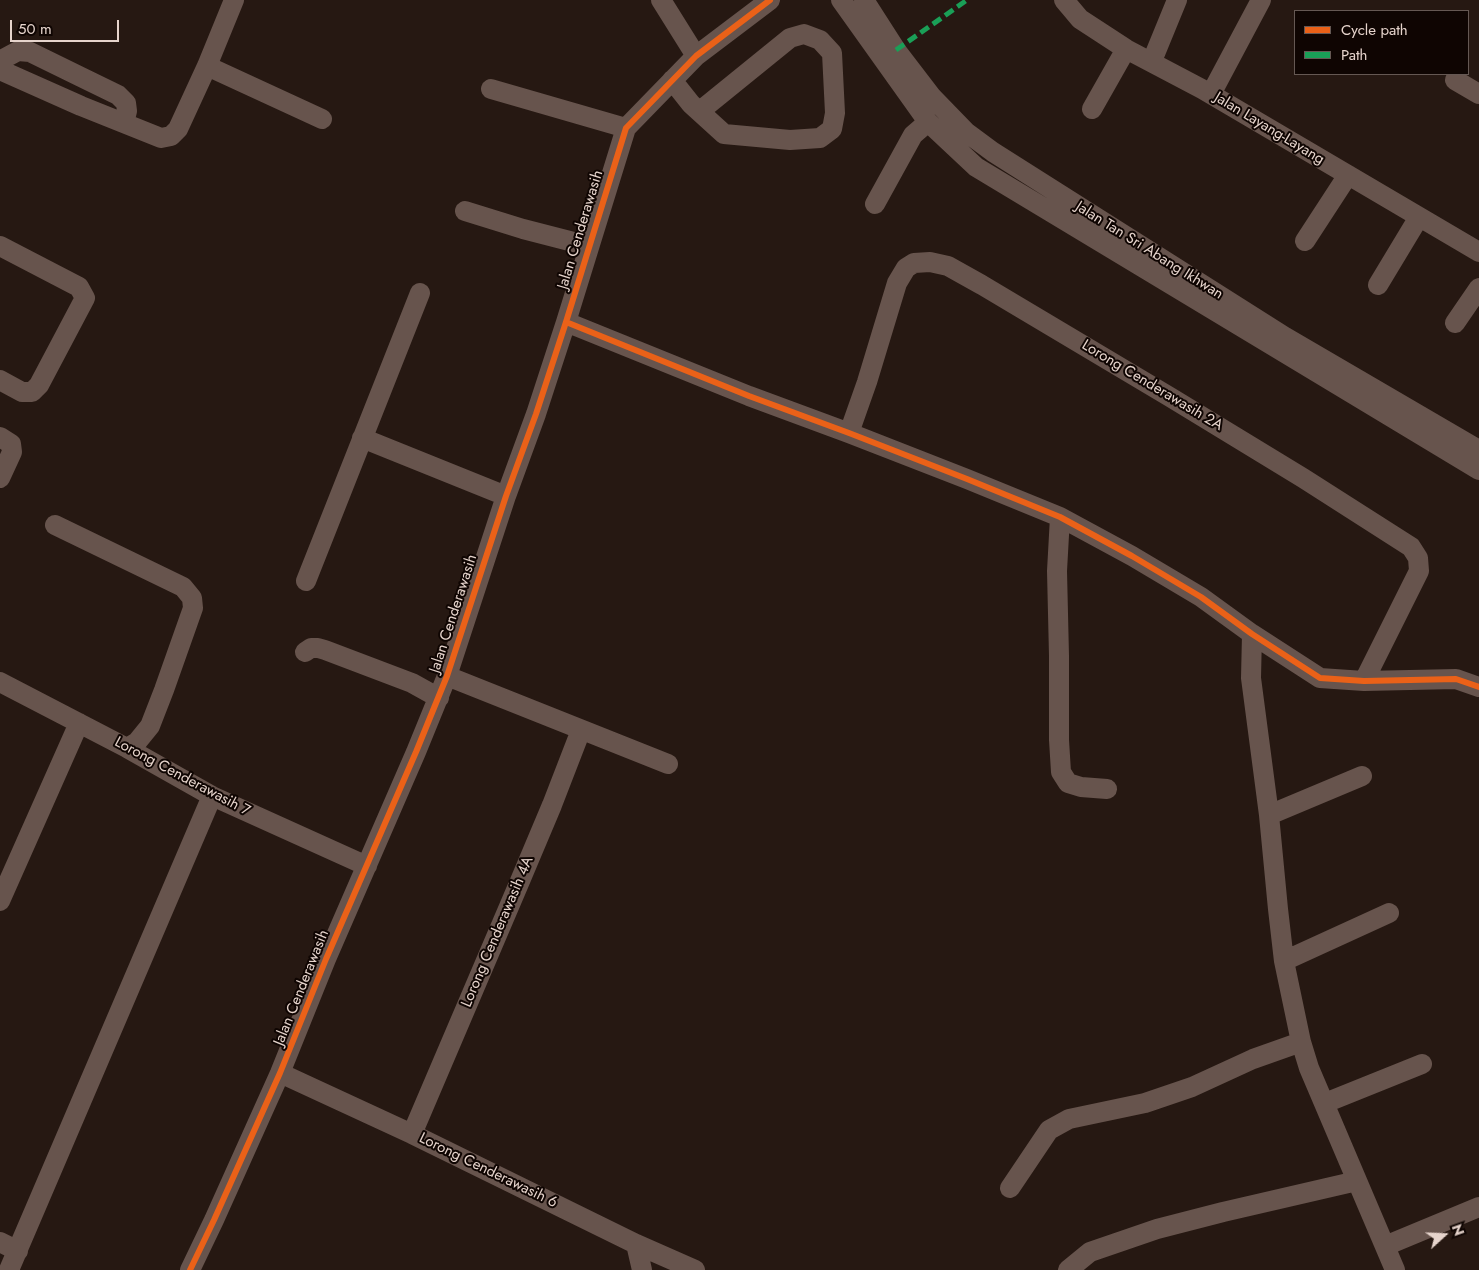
<!DOCTYPE html>
<style>
body{margin:0}
#map{position:relative;width:1479px;height:1270px;overflow:hidden;background:#261812;font-family:Jost,sans-serif}
canvas{display:block}
.legend{position:absolute;left:1294px;top:10px;width:175px;height:65px;box-sizing:border-box;background:#0f0502;border:1px solid #655853;margin:0;padding:6px 9px;list-style:none;font-size:15px;color:#e6d4cc}
.legend li{display:flex;align-items:center;gap:10px;height:25px}
.legend b{width:25px;border:1px solid #655853}
.north{position:absolute;left:1419px;top:1210px;width:50px;height:50px;-webkit-text-stroke:4px #0f0502;paint-order:stroke;rotate:70deg;font-size:14px;font-weight:700;line-height:20px;text-align:center;color:#e6d4cc}
.north::after{content:'';display:block;margin:auto;width:18px;height:22px;background:#e6d4cc;clip-path:polygon(50% 0,100% 100%,50% 72%,0 100%)}
.scale{position:absolute;left:10px;top:20px;width:109px;height:22px;box-sizing:border-box;border:2px solid #e6d4cc;border-top:0;padding-left:6px;font-size:15px;line-height:18px;white-space:nowrap;color:#e6d4cc;-webkit-text-stroke:4px #0f0502;paint-order:stroke}
</style>
<div id="map">
<canvas width="1479" height="1270"></canvas>
<ul class="legend">
<li><b style="height:6px;background:#ea6118"></b>Cycle path</li>
<li><b style="height:6px;background:#1a9f57"></b>Path</li>
</ul>
<div class="north">N</div>
<div class="scale">50 m</div>
</div>
<script>
const ctx = document.querySelector('canvas').getContext('2d');
ctx.lineJoin = 'round';
const toPath = rows => new Path2D(rows.map(r => 'M' + r).join(''));
function strokePath(path, color, width, dash) { ctx.strokeStyle = color; ctx.lineWidth = width; ctx.lineCap = dash ? 'butt' : 'round'; ctx.setLineDash(dash || []); ctx.stroke(path); }
function label(font, color, halo, rows, align = 'center') {
  ctx.font = font + ' Jost,sans-serif'; ctx.lineWidth = 4; ctx.setLineDash([]); ctx.textBaseline = 'middle'; ctx.strokeStyle = halo; ctx.fillStyle = color; for (const [text, x, y, turn = 0] of rows) {
    ctx.save(); ctx.translate(x, y); ctx.rotate((+turn || 0) * Math.PI / 180); ctx.textAlign = isNaN(turn) ? turn : align; if (halo) ctx.strokeText(text, 0, 0); ctx.fillText(text, 0, 0); ctx.restore();
  }
}
strokePath(toPath([
 [661,0,696,56],
 [841,0,928,122,976,167,1479,470],
 [864,0,896,50,932,97,966,132,993,152,1285,337,1479,450],
 [1064,0,1080,19,1126,49,1202,89,1479,252],
 [1152,61,1177,0],
 [0,63,5,58,18,51,30,52,79,76,118,95,126,103,127,111,124,123],
 [207,66,322,119],
 [0,70,81,106,161,138,171,136,178,129,207,66,234,0],
 [672,80,691,104,724,134,790,140,820,138,832,129,835,113,832,53,820,40,804,34,790,38,700,111],
 [1455,80,1479,94],
 [491,89,626,128],
 [1211,94,1261,0],
 [1092,109,1126,49],
 [875,204,913,135,928,122],
 [465,211,523,229,589,246],
 [1305,241,1348,175],
 [0,246,79,287,85,298,39,385,32,392,22,392,0,380],
 [1378,285,1419,217],
 [566,322,749,396,849,433,967,479,1060,517,1132,556,1201,597,1252,634,1320,678,1364,681,1456,679,1479,687],
 [1455,323,1479,288],
 [849,433,867,382,897,283,906,268,914,263,930,262,948,266,982,285,1170,397,1303,478,1411,547,1418,558,1419,571,1364,681],
 [0,437,11,444,12,452,0,478],
 [362,438,506,496],
 [1060,517,1057,571,1059,656,1059,740,1061,772,1068,783,1081,787,1107,789],
 [55,525,183,587,192,598,193,608,164,690,150,726,137,742,127,748],
 [306,581,420,293],
 [1252,634,1251,678,1269,815,1278,909,1284,961,1301,1042,1309,1068,1395,1270],
 [305,652,311,648,318,648,325,650,412,683,439,698],
 [447,676,668,764],
 [0,682,127,748,212,796,367,866],
 [1269,815,1362,776],
 [0,901,79,723],
 [1284,961,1389,913],
 [280,1073,412,1134,636,1244,695,1270],
 [1325,1103,1422,1064],
 [412,1134,520,881,552,805,581,730],
 [1010,1188,1049,1130,1069,1119,1145,1103,1192,1087,1253,1059,1301,1042],
 [0,1242,18,1251],
 [636,1244,642,1270],
 [1385,1246,1479,1207],
 [9,1270,212,796],
 [190,1270,214,1220,280,1073,326,959,416,752,447,676,506,496,536,414,566,322,626,128,696,56,770,0],
 [1068,1270,1090,1252,1157,1229,1223,1212,1357,1181]
]), '#67544d', 20);
strokePath(toPath([
 [896,50,967,0]
]), '#1a9f57', 5, [10, 5]);
strokePath(toPath([
 [566,322,749,396,849,433,967,479,1060,517,1132,556,1201,597,1252,634,1320,678,1364,681,1456,679,1479,687],
 [190,1270,214,1220,280,1073,326,959,416,752,447,676,506,496,536,414,566,322,626,128,696,56,770,0]
]), '#ea6118', 6);
label('15px', '#e6d4cc', '#0f0502', [
 ["Jalan Layang-Layang",1269,129,31],
 ["Jalan Cenderawasih",581,230,-73],
 ["Jalan Tan Sri Abang Ikhwan",1149,251,32],
 ["Lorong Cenderawasih 2A",1152,386,31],
 ["Jalan Cenderawasih",454,614,-72],
 ["Lorong Cenderawasih 7",182,777,28],
 ["Lorong Cenderawasih 4A",498,932,-67],
 ["Jalan Cenderawasih",302,988,-68],
 ["Lorong Cenderawasih 6",488,1171,26]
]);
</script>
